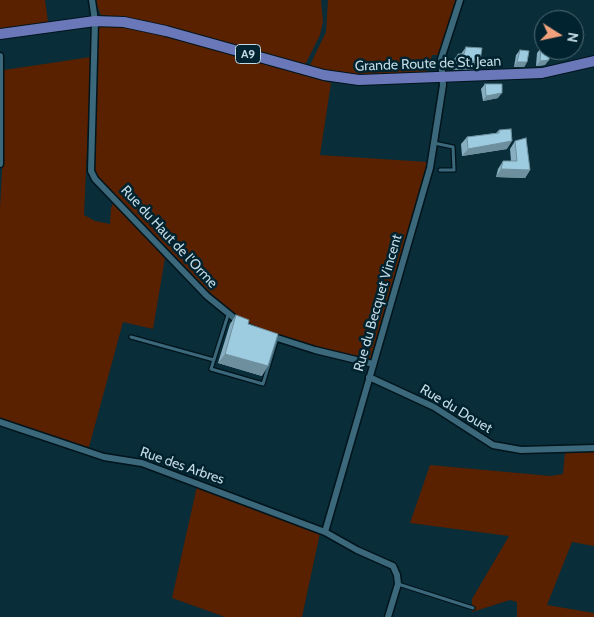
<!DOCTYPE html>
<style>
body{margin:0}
#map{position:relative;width:594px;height:617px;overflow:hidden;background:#092d39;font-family:Cabin,sans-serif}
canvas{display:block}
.north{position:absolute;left:534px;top:10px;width:50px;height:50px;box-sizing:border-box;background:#00232f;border:1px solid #4e6c77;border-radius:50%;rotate:100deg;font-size:14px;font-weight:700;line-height:20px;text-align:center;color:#c3dae4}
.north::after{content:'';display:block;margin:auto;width:18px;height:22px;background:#f1a17c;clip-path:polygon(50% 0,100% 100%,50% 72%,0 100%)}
</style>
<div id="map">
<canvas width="594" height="617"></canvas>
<div class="north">N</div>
</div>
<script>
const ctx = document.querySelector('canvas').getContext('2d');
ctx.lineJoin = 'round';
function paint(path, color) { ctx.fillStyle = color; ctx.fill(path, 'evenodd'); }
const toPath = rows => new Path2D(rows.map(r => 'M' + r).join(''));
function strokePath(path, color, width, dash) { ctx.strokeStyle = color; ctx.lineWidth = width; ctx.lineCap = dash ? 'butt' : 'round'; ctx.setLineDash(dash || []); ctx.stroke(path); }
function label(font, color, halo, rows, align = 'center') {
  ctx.font = font + ' Cabin,sans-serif'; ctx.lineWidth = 5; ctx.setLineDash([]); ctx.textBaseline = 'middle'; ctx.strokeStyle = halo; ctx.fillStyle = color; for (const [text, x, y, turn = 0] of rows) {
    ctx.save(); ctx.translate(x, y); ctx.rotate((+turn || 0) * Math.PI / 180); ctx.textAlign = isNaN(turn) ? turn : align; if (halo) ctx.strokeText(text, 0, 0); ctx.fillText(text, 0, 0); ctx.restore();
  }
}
paint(toPath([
 [0,0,45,0,48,22,0,29],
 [95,0,321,0,323,22,320,35,306,63,303,65,147,21,101,15],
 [328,0,456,0,438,55,432,55,426,75,361,77,337,75,310,65,326,32],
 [101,25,129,28,161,35,331,83,320,155,427,162,420,191,371,359,326,351,279,336,245,321,227,310,97,176,93,164,97,28],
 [91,57,84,215,95,221,110,224,111,208,114,201,165,258,153,329,123,322,89,447,85,448,0,420,0,208,4,135,4,70],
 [594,452,594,546,572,542,547,605,594,613,594,617,517,617,517,602,510,600,472,612,472,599,509,536,410,523,430,465,551,476,563,474,565,453],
 [197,486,320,533,302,617,225,617,172,598]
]), '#592100');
const lane = toPath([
 [434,143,453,147,454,170,440,170],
 [228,315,211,369,263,384,277,338],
 [131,337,214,360],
 [398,584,473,608]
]);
const street = toPath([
 [92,0,95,21,91,171,95,179,207,296,239,322],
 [0,56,0,164],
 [271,336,315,350,373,364],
 [369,377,434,407,493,445,521,450,594,448],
 [0,422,104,457,142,463,325,532,357,550,393,566,397,575,398,584,388,617],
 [325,532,430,168,443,85,441,59,460,0]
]);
const primary = toPath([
 [0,34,95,21,124,22,166,31,324,75,359,80,542,73,594,61]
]);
strokePath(lane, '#00141c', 5.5);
strokePath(street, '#00141c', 9);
strokePath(primary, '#00141c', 12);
strokePath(lane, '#3b687a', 3);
strokePath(street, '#3b687a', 6);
strokePath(primary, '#6a78b9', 10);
paint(toPath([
 [466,47,480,61,475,69,453,70,452,62,458,54,461,54],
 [541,48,545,65,536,66,537,53],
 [520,50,527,62,524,67,514,67,516,55],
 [485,84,498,98,483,101,481,89],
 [499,130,507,149,462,156,461,144,467,137,496,133],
 [515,141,530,170,525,178,496,177,498,169,503,161,511,161,510,149],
 [236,315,248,324,262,376,218,363,230,324]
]), '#87afc1');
paint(toPath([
 [549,60,545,65,536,66,540,61],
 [480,61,475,69,453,70,459,62],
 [517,62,527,62,524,67,514,67],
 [502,93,498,98,483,101,486,96],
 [512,141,507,149,462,156,468,149],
 [501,169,530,170,525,178,496,177],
 [225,354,268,366,262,376,218,363]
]), '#6e8f9d');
const building = toPath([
 [466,47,482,48,480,61,459,62,458,54,464,54,466,47],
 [541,48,544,48,544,50,549,50,549,60,540,61,541,48],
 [520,50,529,51,527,62,517,62,520,50],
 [485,84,502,84,502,93,486,96,485,84],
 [511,129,512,141,468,149,467,137,499,133,499,130,511,129],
 [526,138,530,170,501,169,503,161,517,161,515,141,526,138],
 [236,315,249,320,248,324,278,334,268,366,225,354,236,315]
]);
paint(building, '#9dcce0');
strokePath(building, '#6e8f9d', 1);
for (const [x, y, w] of [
 [248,54,25]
]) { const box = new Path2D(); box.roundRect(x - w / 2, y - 9.5, w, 19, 4); ctx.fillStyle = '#00232f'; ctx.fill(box); strokePath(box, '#c3dae4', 1); }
label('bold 12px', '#c3dae4', null, [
 ["A9",248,54]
]);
label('14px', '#c3dae4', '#00232f', [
 ["Grande Route de St. Jean",428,64,-2],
 ["Rue du Haut de l'Orme",169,237,47],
 ["Rue du Becquet Vincent",378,303,-74],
 ["Rue du Douet",456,409,31],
 ["Rue des Arbres",182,466,19]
]);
</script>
